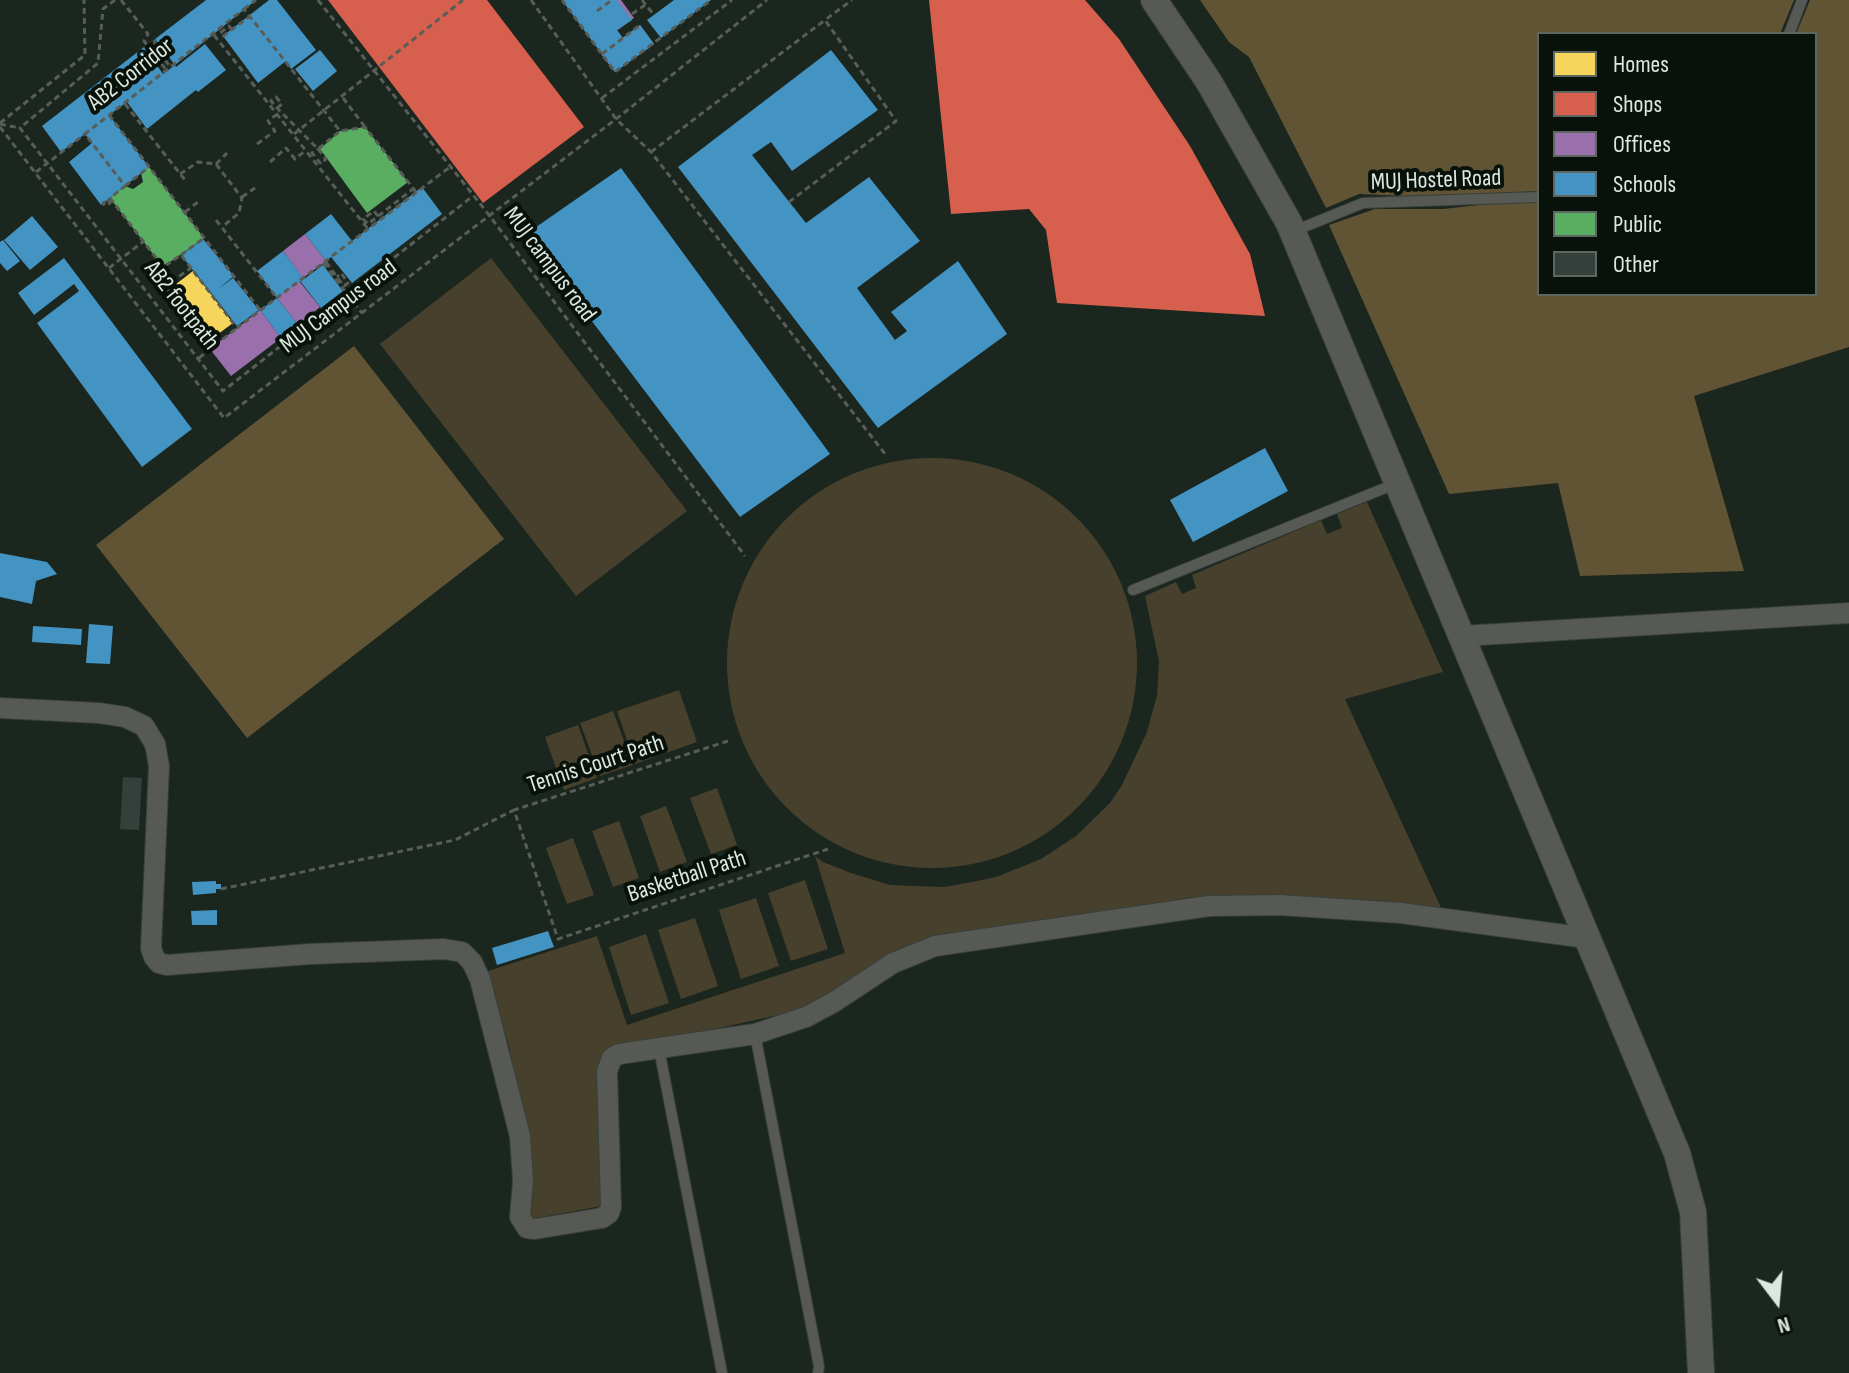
<!DOCTYPE html>
<style>
body{margin:0}
#map{position:relative;width:1849px;height:1373px;overflow:hidden;background:#1b261f;font-family:"Sofia Sans Condensed",sans-serif}
canvas{display:block}
.legend{position:absolute;left:1537px;top:32px;width:280px;height:264px;box-sizing:border-box;background:#09110b;border:2px solid #5d6760;margin:0;padding:10px 14px;list-style:none;font-size:24px;color:#dce8df}
.legend li{display:flex;align-items:center;gap:16px;height:40px}
.legend b{width:40px;border:2px solid #5d6760}
.north{position:absolute;left:1737px;top:1261px;width:80px;height:80px;-webkit-text-stroke:6px #09110b;paint-order:stroke;rotate:164deg;font-size:22px;font-weight:700;line-height:32px;text-align:center;color:#dce8df}
.north::after{content:'';display:block;margin:auto;width:28px;height:36px;background:#dce8df;clip-path:polygon(50% 0,100% 100%,50% 72%,0 100%)}
</style>
<div id="map">
<canvas width="1849" height="1373"></canvas>
<ul class="legend">
<li><b style="height:22px;background:#f6d55c"></b>Homes</li>
<li><b style="height:22px;background:#d6604d"></b>Shops</li>
<li><b style="height:22px;background:#9970ab"></b>Offices</li>
<li><b style="height:22px;background:#4393c3"></b>Schools</li>
<li><b style="height:22px;background:#5aae61"></b>Public</li>
<li><b style="height:22px;background:#353f3c"></b>Other</li>
</ul>
<div class="north">N</div>
</div>
<script>
const ctx = document.querySelector('canvas').getContext('2d');
ctx.lineJoin = 'round';
function paint(path, color) { ctx.fillStyle = color; ctx.fill(path, 'evenodd'); }
const toPath = rows => new Path2D(rows.map(r => 'M' + r).join(''));
function strokePath(path, color, width, dash) { ctx.strokeStyle = color; ctx.lineWidth = width; ctx.lineCap = dash ? 'butt' : 'round'; ctx.setLineDash(dash || []); ctx.stroke(path); }
function label(font, color, halo, rows, align = 'center') {
  ctx.font = font + ' "Sofia Sans Condensed",sans-serif'; ctx.lineWidth = 8; ctx.setLineDash([]); ctx.textBaseline = 'middle'; ctx.strokeStyle = halo; ctx.fillStyle = color; for (const [text, x, y, turn = 0] of rows) {
    ctx.save(); ctx.translate(x, y); ctx.rotate((+turn || 0) * Math.PI / 180); ctx.textAlign = isNaN(turn) ? turn : align; if (halo) ctx.strokeText(text, 0, 0); ctx.fillText(text, 0, 0); ctx.restore();
  }
}
paint(toPath([
 [491,258,687,511,576,596,380,344],
 '727 663a205 205 0 1 1 410 0a205 205 0 1 1-410 0Z',
 [1367,502,1443,672,1345,699,1443,912,1323,902,1194,897,921,941,801,1010,606,1053,607,1205,531,1219,529,1144,509,1046,485,972,597,936,627,1025,845,953,815,856,823,862,851,873,890,885,913,886,945,887,977,881,996,877,1041,859,1076,836,1110,803,1122,785,1147,732,1157,695,1159,661,1145,596,1176,582,1182,594,1196,588,1192,575,1321,520,1327,534,1342,528,1337,514],
 [679,690,697,742,635,764,617,711],
 [613,711,633,765,600,776,580,723],
 [578,725,597,778,564,790,545,737],
 [717,788,737,845,711,854,690,798],
 [666,806,687,862,660,872,640,816],
 [619,821,639,878,613,887,592,831],
 [573,838,594,895,567,904,546,848],
 [805,880,828,949,791,961,768,893],
 [756,898,779,966,741,979,719,910],
 [695,918,718,986,681,999,658,930],
 [646,934,669,1003,631,1015,609,947]
]), '#47402c');
paint(toPath([
 [1200,0,1794,0,1780,34,1539,34,1539,191,1430,197,1359,194,1326,208,1249,57,1229,42],
 [1810,0,1849,0,1849,347,1694,396,1744,571,1580,576,1558,483,1449,494,1329,225,1375,209,1443,209,1514,201,1539,202,1539,294,1815,294,1815,34,1796,34],
 [354,346,504,539,247,738,96,545]
]), '#615434');
paint(toPath([
 [193,271,233,323,206,343,167,291]
]), '#f6d55c');
paint(toPath([
 [328,0,487,0,584,127,483,203],
 [929,0,1085,0,1119,39,1190,146,1250,254,1265,316,1057,303,1046,230,1029,209,951,214]
]), '#d6604d');
paint(toPath([
 [562,0,621,0,634,18,596,46],
 [640,25,654,44,615,72,601,54],
 [305,234,326,261,303,278,283,251],
 [299,281,320,307,298,325,277,298],
 [260,310,281,338,231,376,210,349]
]), '#9970ab');
paint(toPath([
 [206,0,256,0,175,65,176,67,205,44,226,70,198,92,196,90,147,129,127,102,109,115,149,167,101,205,69,162,92,143,85,134,61,152,42,126,144,47,163,74,175,65,155,39],
 [269,0,277,0,316,50,291,69,286,61,258,83,223,36],
 [562,0,617,0,632,20,617,30,623,38,640,25,654,44,615,72],
 [674,0,711,0,661,38,647,20],
 [320,50,337,71,313,91,295,69],
 [831,50,878,110,792,171,771,142,752,155,806,223,869,177,920,241,857,288,895,340,907,331,891,312,958,261,1007,334,878,428,678,167],
 [375,140,395,165,387,171,368,146],
 [621,168,830,454,740,517,526,234],
 [422,187,442,214,352,283,331,257,326,261,305,234,331,214,352,241],
 [32,216,58,247,30,270,4,240],
 [203,239,234,276,218,289,233,278,259,310,237,326,181,255],
 [3,240,20,261,7,271,0,263,0,242],
 [283,251,304,279,323,265,343,291,321,308,300,281,277,298,298,325,281,338,260,310,277,298,257,271],
 [64,258,192,429,142,467,37,323,79,291,74,284,34,315,18,293],
 [159,263,169,275,160,282,150,269],
 [1265,448,1288,491,1193,542,1170,500],
 [0,553,47,562,57,574,36,581,32,604,0,597],
 [89,624,113,626,110,664,86,663],
 [33,626,82,629,81,645,32,642],
 [216,881,216,884,221,884,221,889,216,889,216,893,193,895,192,882],
 [217,910,217,925,192,925,191,911],
 [548,931,554,947,497,965,492,948]
]), '#4393c3');
paint(toPath([
 [365,127,408,182,367,213,320,149,340,131],
 [149,167,204,238,163,267,110,198,125,186,133,189,136,187,143,182,141,173]
]), '#5aae61');
paint(toPath([
 [123,777,142,778,139,830,120,829]
]), '#353f3c');
const service = toPath([
 [1789,34,1802,0],
 [1294,231,1363,203,1539,197],
 [1133,590,1395,484],
 [755,1034,819,1366,818,1373],
 [659,1049,722,1373]
]);
const minor = toPath([
 [1462,636,1849,613],
 [0,708,99,713,125,717,144,726,155,744,159,766,151,948,154,957,159,963,167,965,310,954,444,949,462,952,472,962,480,979,520,1136,523,1181,520,1217,527,1228,535,1229,602,1218,609,1213,611,1207,607,1071,612,1058,619,1054,755,1034,806,1017,834,1002,893,963,935,946,1209,906,1280,905,1401,913,1587,938]
]);
const tertiary = toPath([
 [1154,0,1209,82,1289,223,1677,1153,1693,1212,1701,1373]
]);
strokePath(service, '#37403b', 12);
strokePath(minor, '#37403b', 22);
strokePath(tertiary, '#37403b', 28);
strokePath(toPath([
 [115,0,103,9,98,63,20,128,223,391,473,196],
 [121,0,148,34,144,41,167,71],
 [318,0,489,215,745,556],
 [531,0,616,119,651,152,885,454],
 [562,0,615,72,711,0],
 [642,0,654,15],
 [244,9,256,0],
 [597,11,612,0],
 [632,14,645,5],
 [232,30,229,26,220,33,223,36,249,17],
 [214,35,368,229],
 [159,52,162,50,154,41,152,43,159,52,171,68],
 [602,54,640,25],
 [343,98,365,127],
 [602,98,732,0],
 [125,104,185,180],
 [277,108,282,104,276,97,271,101,277,108,318,149,340,131],
 [109,115,260,310],
 [0,123,85,55,84,0],
 [0,124,20,128],
 [0,127,224,418,616,119,767,0],
 [294,134,463,0],
 [257,144,275,131,268,121,276,115],
 [318,149,326,159,321,164,312,153,318,149],
 [651,152,825,20],
 [270,162,286,148,295,159,305,151],
 [216,164,227,153],
 [36,172,85,134],
 [180,174,198,162,216,164,242,198,239,213,222,227],
 [125,186,149,167],
 [416,192,365,127,340,131,244,9,85,134,125,186,110,198,163,267,181,255,237,328,450,167],
 [242,197,255,188],
 [108,200,110,203,105,206,103,203,108,200],
 [789,202,896,121,825,20,852,0],
 [185,212,198,202],
 [378,216,374,211,363,219,368,224,413,189],
 [216,220,277,298],
 [181,255,204,238],
 [326,262,337,277,344,286,348,283,341,273,337,277],
 [323,263,362,313],
 [109,268,144,241],
 [169,279,171,282,166,285,164,283,169,279],
 [171,282,191,268],
 [199,358,237,328],
 [728,741,514,810,558,939,828,849],
 [221,889,455,840,514,810]
]), '#595d58', 3, [6, 4]);
strokePath(service, '#565954', 10);
strokePath(minor, '#565954', 20);
strokePath(tertiary, '#565954', 26);
label('24px', '#dce8df', '#09110b', [
 ["AB2 Corridor",131,75,-38],
 ["MUJ Hostel Road",1436,181,-2],
 ["MUJ campus road",549,265,53],
 ["AB2 footpath",181,306,52],
 ["MUJ Campus road",339,307,-37],
 ["Tennis Court Path",596,765,-18],
 ["Basketball Path",687,877,-18]
]);
</script>
